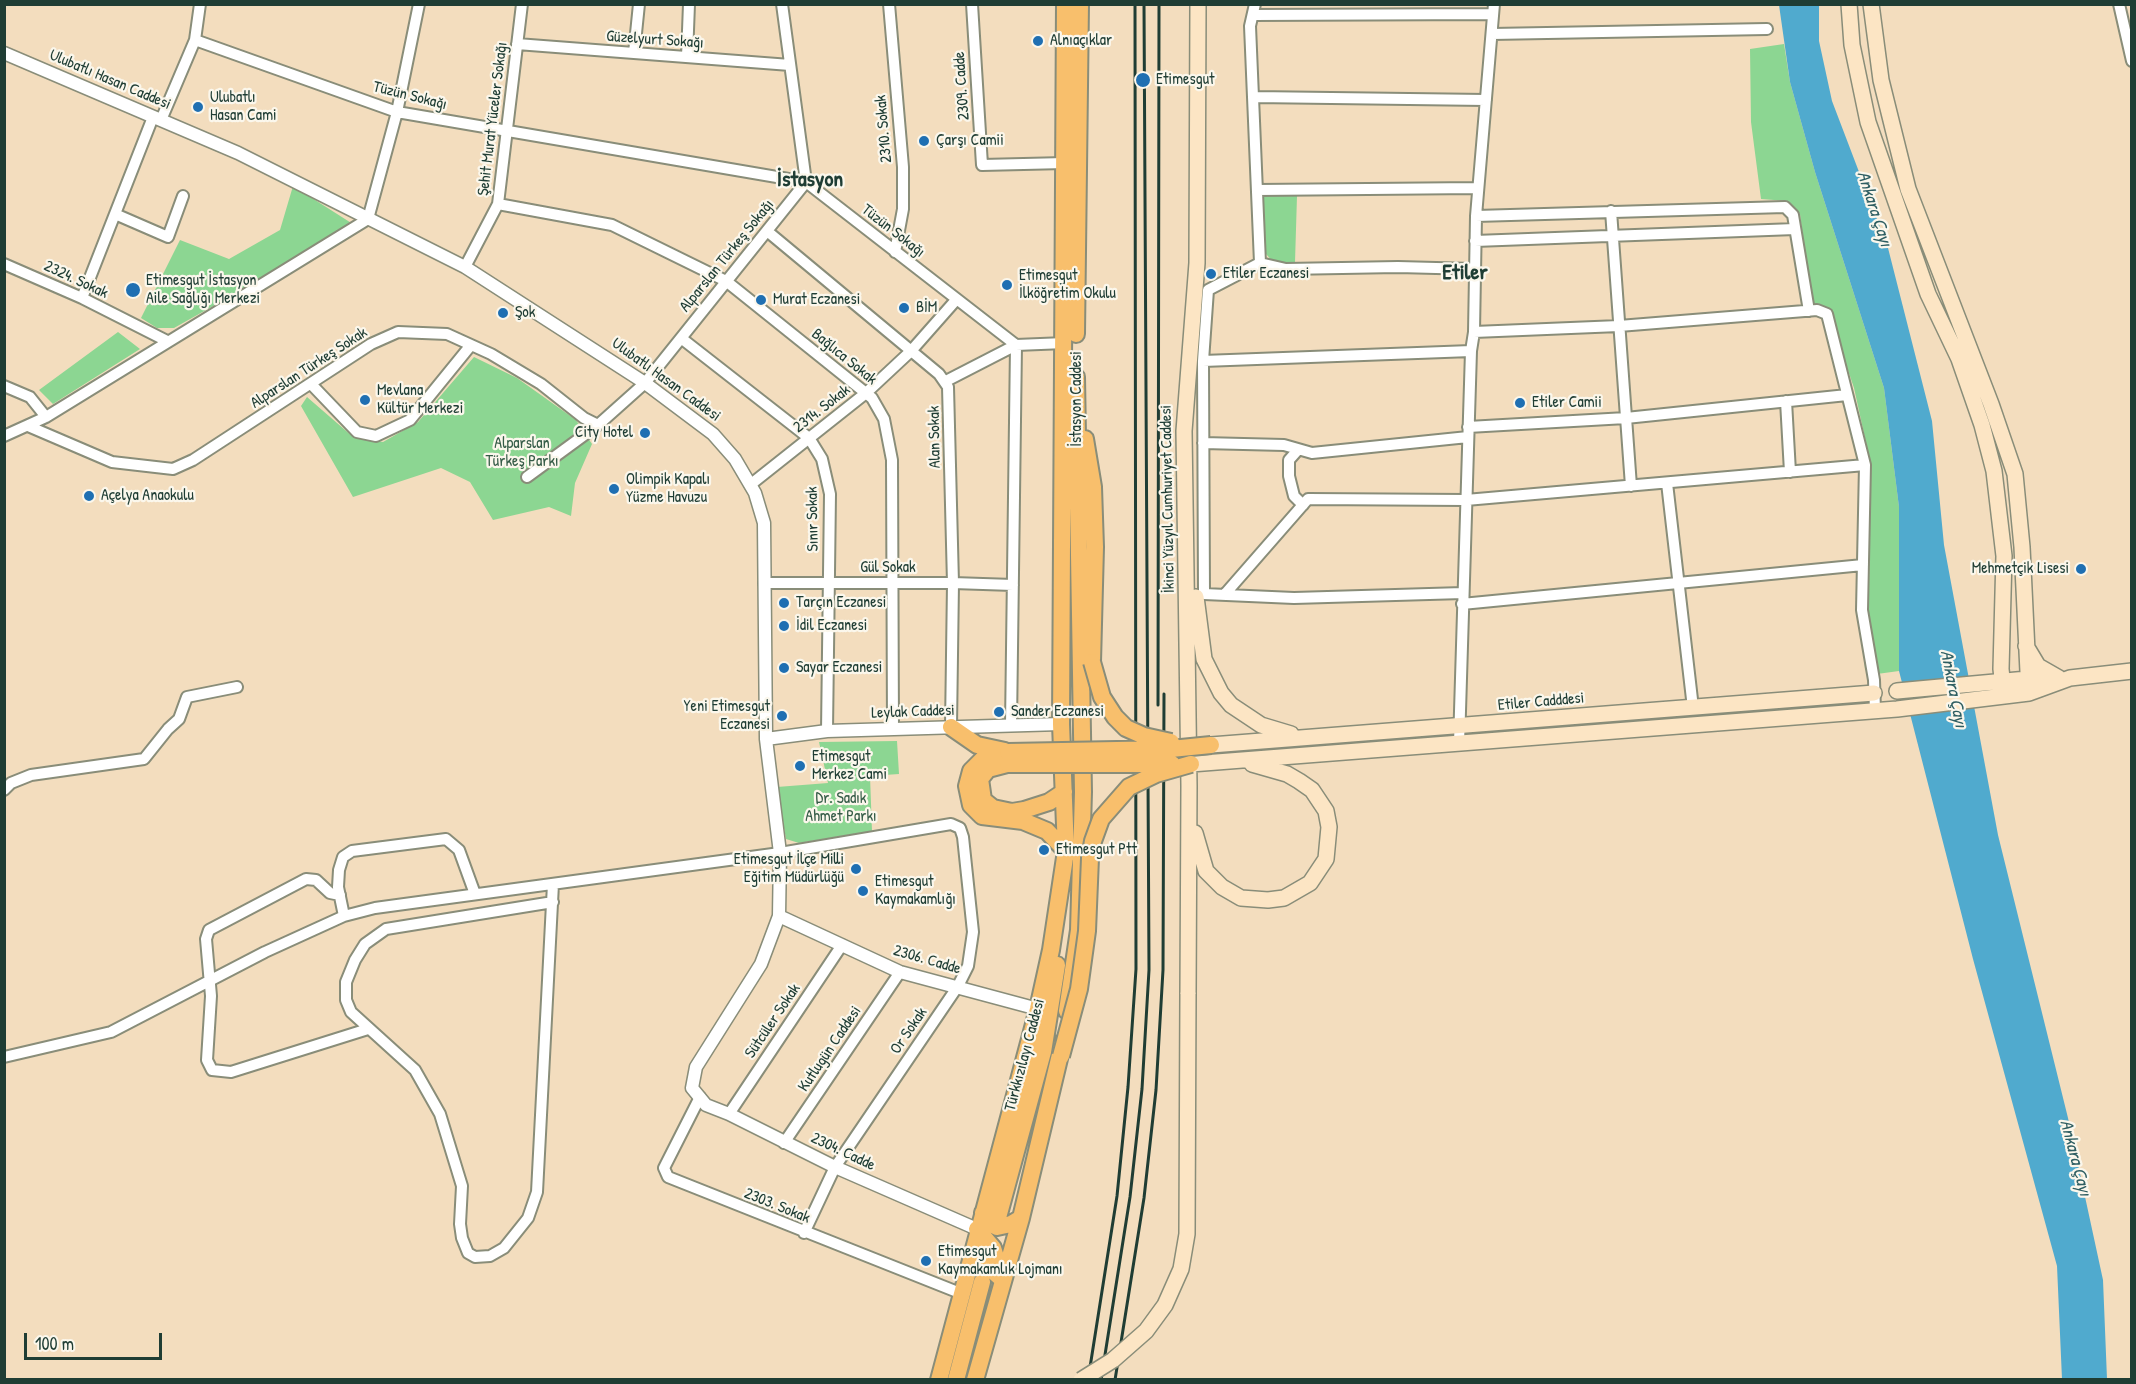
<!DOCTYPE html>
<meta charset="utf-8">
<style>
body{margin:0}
#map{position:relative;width:2136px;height:1384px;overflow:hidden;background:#f3ddbe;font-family:"Patrick Hand",sans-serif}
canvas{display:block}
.frame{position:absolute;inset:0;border:6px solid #1f3d34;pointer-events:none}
.scale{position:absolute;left:24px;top:1333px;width:138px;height:27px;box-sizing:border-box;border:3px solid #1f3d34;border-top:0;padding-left:8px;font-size:18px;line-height:21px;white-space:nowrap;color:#1f3d34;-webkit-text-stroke:4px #fbf7ec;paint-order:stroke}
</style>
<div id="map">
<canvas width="2136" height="1384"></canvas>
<div class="frame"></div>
<div class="scale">100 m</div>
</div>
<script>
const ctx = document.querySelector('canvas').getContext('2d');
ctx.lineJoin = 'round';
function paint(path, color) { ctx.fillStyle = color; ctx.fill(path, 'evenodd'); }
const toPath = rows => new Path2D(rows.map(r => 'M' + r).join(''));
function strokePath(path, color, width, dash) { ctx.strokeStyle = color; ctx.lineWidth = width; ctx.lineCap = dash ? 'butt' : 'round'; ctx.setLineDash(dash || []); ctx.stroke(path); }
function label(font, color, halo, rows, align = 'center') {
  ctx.font = font + ' "Patrick Hand",sans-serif'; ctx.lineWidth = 4.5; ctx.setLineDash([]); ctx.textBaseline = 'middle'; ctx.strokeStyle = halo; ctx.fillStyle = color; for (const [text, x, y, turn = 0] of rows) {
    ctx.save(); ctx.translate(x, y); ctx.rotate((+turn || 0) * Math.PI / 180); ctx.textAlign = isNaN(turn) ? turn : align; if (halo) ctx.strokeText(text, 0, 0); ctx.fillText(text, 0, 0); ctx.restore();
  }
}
paint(toPath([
 [1784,44,1790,82,1815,172,1884,388,1899,507,1899,671,1877,674,1865,670,1863,629,1869,594,1870,461,1854,388,1830,317,1811,304,1800,214,1787,201,1761,199,1751,122,1750,49],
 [293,186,356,226,174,328,157,328,141,318,180,240,229,259,280,230],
 [1263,196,1297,196,1295,262,1273,262,1266,254],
 [118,332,140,349,53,404,39,390],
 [474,357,517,378,576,420,592,444,575,483,571,516,549,507,493,520,470,482,441,468,353,497,301,406,307,397,352,436,383,442,418,422],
 [897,741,899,774,870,776,872,831,799,843,786,839,777,787,828,783,819,742]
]), '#8cd692');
paint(toPath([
 [1779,5,1819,5,1819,41,1832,101,1888,248,1932,421,1944,545,1998,835,2068,1118,2103,1280,2107,1379,2062,1379,2057,1266,1973,959,1899,671,1899,507,1884,388,1815,172,1790,82]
]), '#50aace');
const minor = toPath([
 [889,4,903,167,903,209,895,252],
 [972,4,982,165,1065,163],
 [1255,4,1250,26,1260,263,1208,290,1203,361,1204,594,1294,598,1463,593],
 [2119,4,2132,61],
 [1253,15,1493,14],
 [1492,34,1767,29],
 [195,40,397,112,806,182,1016,345,1011,725],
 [517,44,790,65],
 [634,53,639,4],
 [687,57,689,4],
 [1254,97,1486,100],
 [161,120,195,40,200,4],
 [1257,190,1478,188],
 [498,204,612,225,726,281,872,398,884,419,892,460,893,729],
 [1611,211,1631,486],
 [115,214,168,237,183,196],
 [1476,216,1785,207,1793,215,1809,311],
 [767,231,939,374,948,387,953,583,951,727],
 [1475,241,1795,229],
 [1260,263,1286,269,1398,267,1474,269],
 [4,264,82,298,167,341],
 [465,267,498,204,522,4],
 [82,298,153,117],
 [1474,332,1619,326,1817,310,1827,314,1865,465,1862,610,1874,680,1875,711],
 [681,338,809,438,822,459,830,494,827,731],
 [1203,361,1471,351],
 [946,381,1016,345,1065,343],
 [311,384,357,432,376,436,410,420,471,345],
 [4,386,30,397,46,417],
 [1786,401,1790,472],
 [28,426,112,462,173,469,193,460,371,344,398,332,447,334,491,354,541,384,584,418,598,425],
 [1468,427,1626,418,1847,395],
 [4,436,46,417,368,219,397,112,419,4],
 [1203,443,1284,445,1312,453,1468,437],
 [1297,451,1289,460,1289,476,1294,496,1303,505],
 [527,477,598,425,645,383,806,182,782,4],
 [1667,483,1693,708],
 [750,485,866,393,911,351,956,300],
 [764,583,953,583,1013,585],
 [1225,594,1308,499,1466,500,1865,465],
 [1462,604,1863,565],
 [1459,744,1471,351,1474,332,1476,216,1494,4],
 [4,790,11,783,31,775,144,759,168,729,179,719,187,697,237,687],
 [340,895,330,893,316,880,306,879,209,930,206,939,211,996,207,1060,212,1070,231,1072,368,1029],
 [553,902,386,929,365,944,355,960,346,982,346,1000,351,1012,415,1070,440,1114,462,1186,460,1224,462,1238,468,1253,475,1257,490,1256,504,1248,528,1218,537,1192,553,884],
 [344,916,338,887,339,870,343,857,352,851,446,839,459,850,475,894],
 [4,1057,111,1032,265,952,344,916,375,908,780,853,951,824,960,828,963,837,973,932,968,966,958,986,835,1167,804,1233],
 [700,1097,664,1168,668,1177,960,1293],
 [729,1114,842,945],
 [784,1143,900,972]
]);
const tertiary = toPath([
 [4,53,238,153,465,267,645,383,713,434,735,459,755,493,764,523,766,739,780,853,779,916,761,964,696,1067,692,1088,706,1105,729,1114,835,1167,977,1229],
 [766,739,827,731,1061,724],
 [779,916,900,972,1038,1009]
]);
const secondary = toPath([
 [1849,4,1852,45,1868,122,1928,294,1959,359,1982,425,1994,471,2004,556,2001,669,2004,696],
 [1871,4,1881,80,1908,189,1991,404,2015,474,2022,547,2029,693],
 [1196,597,1204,659,1221,693,1231,705,1261,725,1291,734],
 [2026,646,2038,666,2059,678],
 [1897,691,2038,678],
 [1211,745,1874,693],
 [1191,764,1897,709,2029,693,2070,678,2132,671],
 [1195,833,1206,871,1222,887,1241,898,1268,900,1284,898,1310,883,1326,859,1329,827,1326,811,1312,790,1299,781,1287,774,1252,764],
 [1188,994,1189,786,1184,431,1197,263,1198,4]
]);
const primary = toPath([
 [1076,334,1080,4],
 [1085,439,1093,487,1095,547,1092,662],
 [951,727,977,745,1005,751],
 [1008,752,983,759,971,771,967,786,971,805,982,816,1023,821,1047,831,1066,851,1066,856],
 [1007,764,988,769,980,779,983,800,993,808,1012,812,1024,810,1049,802,1064,792],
 [1067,1011,1079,930,1083,792,1076,377],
 [983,1213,990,1223,997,1227,1011,1224,1021,1218],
 [999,1214,1043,1052,1057,965],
 [977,1229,993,1248,1003,1279],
 [966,1272,974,1267,987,1266,1003,1280],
 [939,1380,1038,1009,1051,950,1066,851,1061,724,1065,4],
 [956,1380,982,1282],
 [975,1380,1021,1218,1063,1042]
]);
strokePath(minor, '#898d79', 14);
strokePath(tertiary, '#898d79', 15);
strokePath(secondary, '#898d79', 18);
strokePath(primary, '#898d79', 20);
strokePath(minor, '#fff', 10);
strokePath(tertiary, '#fff', 12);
strokePath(secondary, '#fce5c4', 15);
strokePath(primary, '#f8bf6c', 16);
strokePath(toPath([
 [1158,705,1159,4],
 [1088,1380,1117,1196,1128,1087,1136,969,1135,4],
 [1101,1380,1130,1197,1142,1089,1149,970,1144,4],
 [1115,1380,1144,1198,1156,1090,1163,970,1164,694]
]), '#1f3d34', 3);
const secondaryBridge = toPath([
 [1081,1380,1113,1360,1146,1331,1165,1305,1181,1269,1187,1234,1188,994]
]);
const primaryBridge = toPath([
 [1092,662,1102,697,1115,717,1126,728,1144,736,1171,742],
 [1008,752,1171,749,1211,745],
 [1008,764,1172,764],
 [1061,1056,1079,989,1087,931,1090,858,1093,841,1101,819,1129,787,1156,774,1191,764]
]);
strokePath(secondaryBridge, '#898d79', 18, []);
strokePath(primaryBridge, '#898d79', 20, []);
strokePath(secondaryBridge, '#fce5c4', 15);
strokePath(primaryBridge, '#f8bf6c', 16);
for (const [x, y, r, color] of [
 [1038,41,6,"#1f6fb2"],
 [1143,80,8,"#1f6fb2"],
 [198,107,6,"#1f6fb2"],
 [924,141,6,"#1f6fb2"],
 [1211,274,6,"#1f6fb2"],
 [1007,285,6,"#1f6fb2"],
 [133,290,8,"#1f6fb2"],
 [761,300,6,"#1f6fb2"],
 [904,308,6,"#1f6fb2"],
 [503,313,6,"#1f6fb2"],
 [365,400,6,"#1f6fb2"],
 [1520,403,6,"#1f6fb2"],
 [645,433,6,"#1f6fb2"],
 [614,489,6,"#1f6fb2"],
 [89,496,6,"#1f6fb2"],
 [2081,569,6,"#1f6fb2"],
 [784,603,6,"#1f6fb2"],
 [784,626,6,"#1f6fb2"],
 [784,668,6,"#1f6fb2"],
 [999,712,6,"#1f6fb2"],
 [782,716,6,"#1f6fb2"],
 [800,766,6,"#1f6fb2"],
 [1044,850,6,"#1f6fb2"],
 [856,869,6,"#1f6fb2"],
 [863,891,6,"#1f6fb2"],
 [926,1261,6,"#1f6fb2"]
]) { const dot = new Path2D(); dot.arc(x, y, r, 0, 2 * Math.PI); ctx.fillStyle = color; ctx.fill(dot); strokePath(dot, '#fbf7ec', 2); }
label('16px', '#1f3d34', '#fbf7ec', [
 ["Güzelyurt Sokağı",655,40,4],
 ["Ulubatlı Hasan Caddesi",110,80,23],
 ["2309. Cadde",962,86,-94],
 ["Tüzün Sokağı",410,96,14],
 ["Şehit Murat Yüceler Sokağı",493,119,-83],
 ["2310. Sokak",884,129,-95],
 ["Tüzün Sokağı",893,231,38],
 ["Alparslan Türkeş Sokağı",727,256,-51],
 ["2324. Sokak",76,280,25],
 ["Bağlıca Sokak",844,357,39],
 ["Alparslan Türkeş Sokak",309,368,-33],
 ["Ulubatlı Hasan Caddesi",666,380,36],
 ["İstasyon Caddesi",1077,399,-90],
 ["2314. Sokak",822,409,-38],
 ["Alan Sokak",935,437,-91],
 ["İkinci Yüzyıl Cumhuriyet Caddesi",1168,499,-91],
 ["Sınır Sokak",813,519,-91],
 ["Gül Sokak",888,568],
 ["Etiler Cadddesi",1541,702,-5],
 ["Leylak Caddesi",913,712,-2],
 ["2306. Cadde",927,960,16],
 ["Sütcüler Sokak",773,1021,-56],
 ["Or Sokak",909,1031,-56],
 ["Kutlugün Caddesi",830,1049,-56],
 ["Türkkızılayı Caddesi",1025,1055,-75],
 ["2304. Cadde",843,1152,25],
 ["2303. Sokak",777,1206,22]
]);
label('16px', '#1f3d34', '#fbf7ec', [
 ["Alnıaçıklar",1050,41],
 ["Etimesgut",1156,80],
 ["Ulubatlı",210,98],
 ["Hasan Cami",210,116],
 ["Çarşı Camii",936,141],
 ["Etiler Eczanesi",1223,274],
 ["Etimesgut",1019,276],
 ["İlköğretim Okulu",1019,294],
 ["Etimesgut İstasyon",146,281],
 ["Aile Sağlığı Merkezi",146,299],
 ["Murat Eczanesi",773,300],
 ["BİM",916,308],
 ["Şok",515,313],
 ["Mevlana",377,391],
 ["Kültür Merkezi",377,409],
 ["Etiler Camii",1532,403],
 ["City Hotel",633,433,"right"],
 ["Olimpik Kapalı",626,480],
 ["Yüzme Havuzu",626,498],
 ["Açelya Anaokulu",101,496],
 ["Mehmetçik Lisesi",2069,569,"right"],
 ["Tarçın Eczanesi",796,603],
 ["İdil Eczanesi",796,626],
 ["Sayar Eczanesi",796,668],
 ["Yeni Etimesgut",770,707,"right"],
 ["Eczanesi",770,725,"right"],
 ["Sander Eczanesi",1011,712],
 ["Etimesgut",812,757],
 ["Merkez Cami",812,775],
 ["Etimesgut Ptt",1056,850],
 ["Etimesgut İlçe Milli",844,860,"right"],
 ["Eğitim Müdürlüğü",844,878,"right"],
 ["Etimesgut",875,882],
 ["Kaymakamlığı",875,900],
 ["Etimesgut",938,1252],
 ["Kaymakamlık Lojmanı",938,1270]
], 'left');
label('16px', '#355c47', '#fbf7ec', [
 ["Alparslan",522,444],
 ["Türkeş Parkı",522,462],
 ["Dr. Sadık",841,799],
 ["Ahmet Parkı",841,817]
]);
label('italic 18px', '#2e5e62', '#fbf7ec', [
 ["Ankara Çayı",1874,209,72],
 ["Ankara Çayı",1953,689,79],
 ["Ankara Çayı",2075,1158,75]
]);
label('bold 22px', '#1f3d34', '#fbf7ec', [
 ["İstasyon",810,180],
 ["Etiler",1465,273]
]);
</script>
